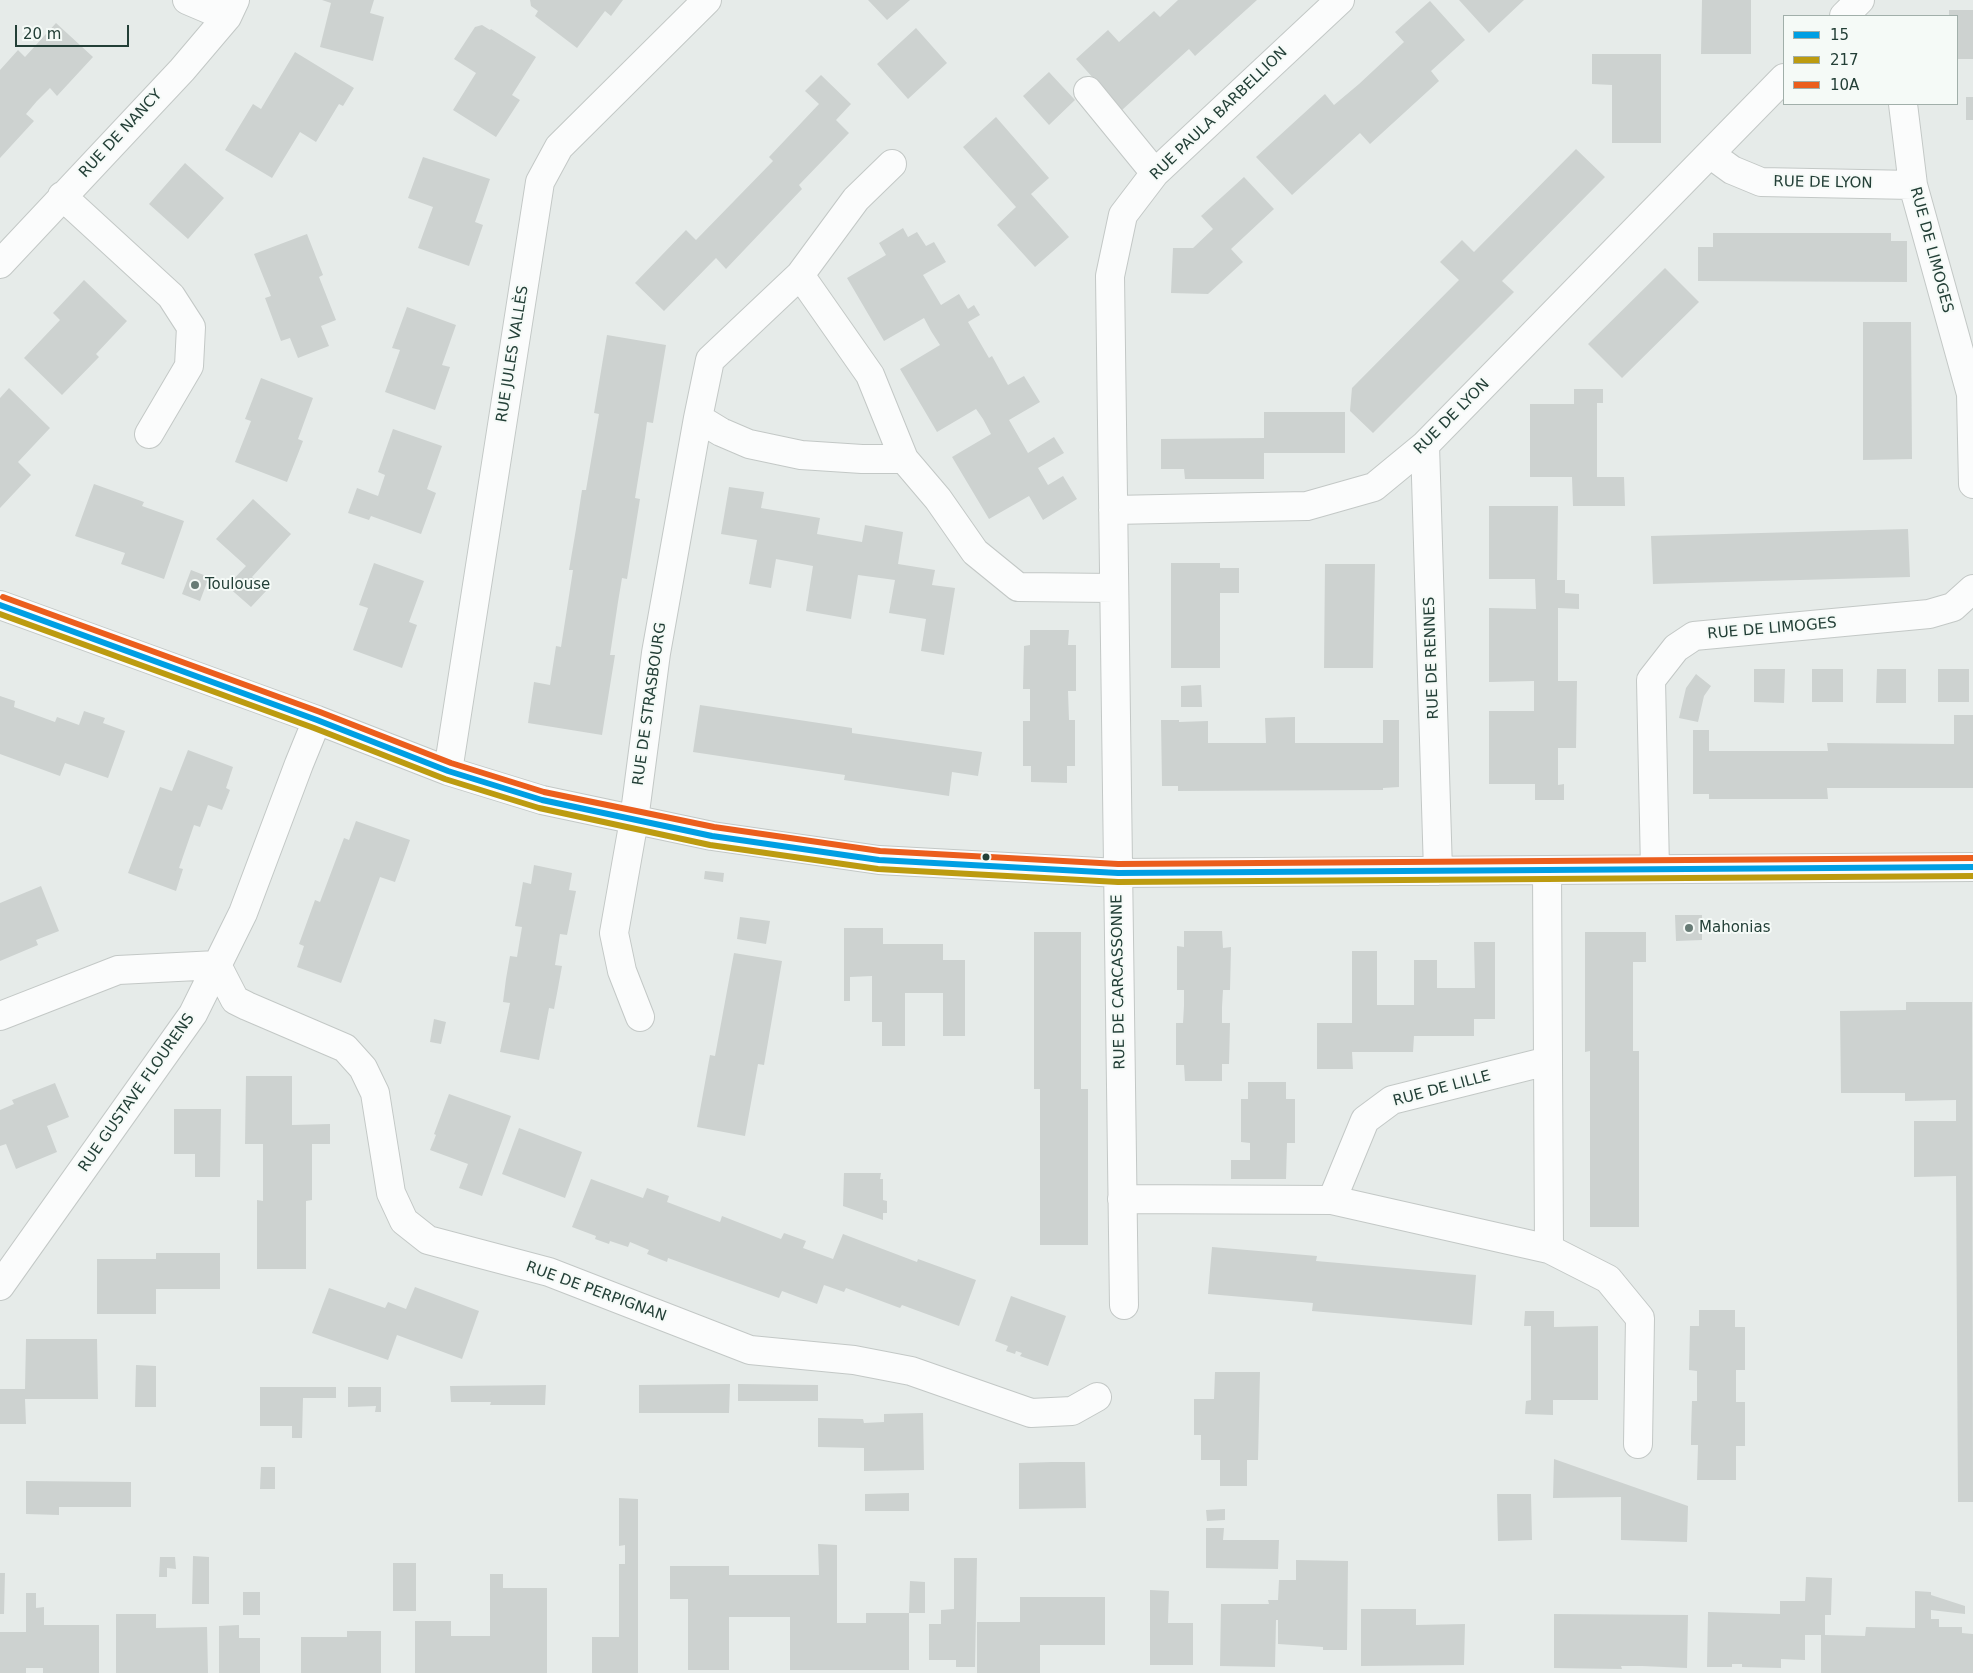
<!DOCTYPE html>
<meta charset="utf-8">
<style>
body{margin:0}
#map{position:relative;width:1973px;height:1673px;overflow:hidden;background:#e6ebe9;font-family:"DejaVu Sans",sans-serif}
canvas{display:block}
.legend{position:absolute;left:1783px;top:15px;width:175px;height:90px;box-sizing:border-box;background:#f5faf7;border:1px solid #a1afaa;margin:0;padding:6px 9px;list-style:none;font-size:15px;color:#233f37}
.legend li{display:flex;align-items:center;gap:10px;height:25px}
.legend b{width:25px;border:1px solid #a1afaa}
.scale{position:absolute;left:15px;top:25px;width:114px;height:22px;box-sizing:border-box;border:2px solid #233f37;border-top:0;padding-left:6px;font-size:15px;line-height:18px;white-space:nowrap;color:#233f37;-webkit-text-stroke:4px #f5faf7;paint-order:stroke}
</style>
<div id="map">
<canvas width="1973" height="1673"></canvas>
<ul class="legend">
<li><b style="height:6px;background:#009fe3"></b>15</li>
<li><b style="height:6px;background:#bc9b10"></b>217</li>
<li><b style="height:6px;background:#eb5e1d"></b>10A</li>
</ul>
<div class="scale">20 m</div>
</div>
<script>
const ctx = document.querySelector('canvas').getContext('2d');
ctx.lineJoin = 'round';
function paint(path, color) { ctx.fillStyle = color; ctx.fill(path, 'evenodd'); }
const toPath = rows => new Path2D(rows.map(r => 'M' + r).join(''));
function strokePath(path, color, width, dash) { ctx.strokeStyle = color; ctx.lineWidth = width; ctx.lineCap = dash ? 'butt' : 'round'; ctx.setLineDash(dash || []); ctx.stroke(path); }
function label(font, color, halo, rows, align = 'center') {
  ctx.font = font + ' "DejaVu Sans",sans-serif'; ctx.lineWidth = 4; ctx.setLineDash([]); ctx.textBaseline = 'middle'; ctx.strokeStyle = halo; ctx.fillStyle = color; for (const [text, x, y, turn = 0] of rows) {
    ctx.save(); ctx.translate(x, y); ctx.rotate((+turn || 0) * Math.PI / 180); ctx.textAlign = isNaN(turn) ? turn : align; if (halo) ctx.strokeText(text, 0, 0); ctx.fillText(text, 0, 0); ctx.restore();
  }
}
paint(toPath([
 [322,0,374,0,370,13,384,17,373,61,320,47,331,3],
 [530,0,623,0,611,16,605,11,577,48,535,16,538,11,531,6],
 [868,0,910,0,887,20],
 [1178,0,1257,0,1195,56,1189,49,1122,110,1076,59,1108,30,1119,42,1154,11,1160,17],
 [1459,0,1524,0,1489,33],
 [1702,0,1751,0,1751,54,1701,54],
 [1430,1,1465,40,1431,71,1439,81,1370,144,1360,133,1292,195,1256,157,1325,94,1334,105,1359,84,1404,42,1395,32],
 [1949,10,1973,10,1973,59,1957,59,1957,16,1949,16],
 [56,23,93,57,57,96,50,88,37,101,26,114,34,121,0,158,0,70,18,50,25,57],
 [482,25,490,30,491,29,536,57,512,95,520,100,496,137,453,110,476,73,454,59,475,27],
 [916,28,947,63,908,99,877,64],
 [295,52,354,88,343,106,339,104,316,142,300,132,272,178,225,150,253,104,261,109],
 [1592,54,1661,54,1661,143,1612,143,1612,85,1592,84],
 [1049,72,1075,100,1049,125,1023,96],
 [821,75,851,104,836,120,849,133,799,185,802,189,726,269,716,258,664,311,635,283,686,230,696,240,773,161,769,157,819,104,805,91],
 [1966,97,1973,97,1973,120,1966,120],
 [996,117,1049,178,1031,194,1069,237,1035,267,997,225,1016,207,963,147],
 [1576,149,1605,177,1502,281,1514,292,1373,433,1350,411,1352,388,1459,280,1440,262,1462,240,1474,252],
 [423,157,490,179,475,222,483,225,469,266,418,248,433,207,408,198],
 [185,163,224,198,188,239,149,204],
 [1244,177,1274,209,1231,249,1243,262,1208,294,1171,293,1173,248,1193,248,1213,229,1201,216],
 [903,228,908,237,917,232,926,246,934,242,946,262,923,275,941,305,959,294,968,309,974,305,980,315,968,322,989,358,992,356,1008,385,1024,376,1040,402,1009,420,1028,453,1054,437,1064,453,1038,468,1048,485,1063,476,1077,499,1043,520,1029,496,989,519,952,457,991,434,983,419,976,409,937,432,900,369,940,345,931,331,924,318,884,341,847,278,886,255,879,243],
 [1713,233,1891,233,1891,241,1907,241,1907,282,1698,281,1698,247,1713,247],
 [307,234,323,275,319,277,336,320,321,326,329,346,298,358,290,338,281,341,265,298,271,296,254,254],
 [1665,268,1699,302,1622,378,1588,344],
 [84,280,127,321,96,354,99,357,62,395,24,358,60,320,53,313],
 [407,307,456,325,442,365,450,367,435,410,385,392,400,350,392,348],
 [1863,322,1911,322,1912,459,1863,460],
 [607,335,666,345,653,423,647,422,645,437,635,498,640,499,627,579,622,578,618,602,610,655,615,655,602,735,528,723,534,682,550,685,556,646,561,647,573,570,569,570,576,529,582,490,586,490,599,414,594,413],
 [261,378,313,398,298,439,303,441,287,482,235,462,251,421,245,419],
 [9,388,50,428,18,462,31,475,0,508,0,398],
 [1574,389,1603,389,1603,403,1597,403,1597,477,1624,477,1625,506,1573,506,1572,477,1530,477,1530,404,1574,404],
 [1264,412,1345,412,1345,453,1264,453,1264,479,1185,479,1184,469,1161,469,1161,439,1264,438],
 [393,429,442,446,427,489,436,493,421,534,371,516,369,520,348,513,357,488,378,496,385,475,378,472],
 [94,484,144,502,142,506,184,521,164,579,121,564,125,553,75,536],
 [729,487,764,492,761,508,820,518,817,534,862,542,865,525,903,532,898,564,935,570,932,585,955,588,944,655,921,651,926,619,889,613,895,580,858,575,851,619,806,611,813,566,776,559,771,588,749,584,757,540,721,534],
 [253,499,291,534,252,577,267,590,251,607,227,586,246,566,216,539],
 [1489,506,1558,506,1557,580,1565,580,1565,593,1579,594,1579,609,1558,608,1558,681,1577,681,1576,748,1558,748,1558,785,1564,784,1564,800,1535,800,1535,784,1489,784,1489,711,1534,711,1534,681,1489,682,1489,608,1536,609,1535,579,1489,579],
 [1908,529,1910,577,1653,584,1651,536],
 [374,563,424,581,409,622,417,625,402,668,353,650,368,608,359,605],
 [1171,563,1220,563,1220,568,1239,568,1239,593,1220,593,1220,668,1171,668],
 [1325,564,1375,564,1373,668,1324,668],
 [191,570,209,577,200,601,182,594],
 [1030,630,1069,630,1068,645,1076,645,1076,691,1068,691,1069,720,1075,720,1075,766,1067,766,1067,783,1031,782,1031,766,1023,766,1023,721,1030,721,1030,689,1023,689,1024,646,1030,645],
 [1754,669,1785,669,1784,703,1754,702],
 [1812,669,1843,669,1843,702,1812,702],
 [1877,669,1906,669,1906,703,1876,703],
 [1938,669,1969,669,1969,702,1938,702],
 [1696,674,1711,686,1704,696,1698,722,1679,718,1686,688],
 [1201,685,1202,707,1181,707,1181,686],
 [0,696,15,701,14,707,55,722,57,717,79,725,84,711,105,718,103,723,125,731,108,778,65,763,60,776,0,754],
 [700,705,852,728,852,733,982,752,978,776,952,772,949,796,844,780,845,775,693,752],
 [1954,715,1973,715,1973,788,1827,788,1828,799,1709,799,1709,794,1693,794,1693,730,1709,730,1709,751,1828,751,1827,743,1954,744],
 [1295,717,1295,743,1383,743,1383,720,1399,720,1399,787,1383,788,1383,790,1178,791,1178,786,1162,786,1161,720,1179,720,1179,722,1208,721,1208,743,1266,743,1265,718],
 [188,750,233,767,226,788,230,790,222,810,208,805,200,827,194,825,179,868,183,869,176,891,128,873,160,787,172,791],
 [356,821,410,840,395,882,380,877,341,983,297,967,304,946,299,944,315,900,320,902,344,838,349,840],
 [534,865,572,873,569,890,576,891,567,935,560,934,555,965,562,966,558,988,554,1009,549,1008,539,1060,500,1052,510,1003,503,1002,506,979,510,956,517,957,522,927,515,926,519,905,523,882,531,884],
 [705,871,724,873,723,882,704,879],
 [41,886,59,931,36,940,38,945,0,961,0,903],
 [1675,915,1702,915,1702,940,1676,941],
 [740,917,770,921,766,944,737,939],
 [844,928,883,928,883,944,943,944,943,960,965,960,965,1036,943,1036,943,993,905,993,905,1046,882,1046,882,1022,872,1022,872,976,850,977,850,1001,844,1001],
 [1184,931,1222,931,1223,948,1231,947,1230,990,1223,990,1222,1007,1222,1023,1230,1023,1229,1064,1222,1064,1222,1081,1185,1081,1184,1065,1176,1065,1176,1023,1183,1023,1184,1006,1184,990,1177,990,1177,946,1184,947],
 [1034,932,1081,932,1081,1089,1088,1089,1088,1245,1040,1245,1040,1089,1034,1089],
 [1585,932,1646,932,1646,962,1633,962,1633,1051,1639,1051,1639,1227,1590,1227,1590,1051,1585,1052],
 [1474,942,1495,942,1495,1019,1474,1019,1474,1036,1414,1036,1413,1052,1352,1052,1353,1069,1317,1069,1317,1023,1352,1023,1352,951,1377,951,1377,1005,1414,1005,1414,960,1437,960,1437,988,1475,988],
 [734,953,782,961,764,1065,758,1064,745,1136,697,1127,710,1055,715,1056],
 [1906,1002,1972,1002,1973,1502,1958,1502,1956,1176,1914,1177,1914,1121,1956,1121,1956,1100,1905,1101,1905,1093,1841,1093,1840,1011,1906,1010],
 [434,1019,446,1022,441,1044,430,1042],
 [246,1076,292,1076,292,1125,330,1124,330,1144,312,1144,312,1200,306,1201,306,1269,257,1269,257,1200,263,1201,263,1144,245,1144],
 [1248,1082,1286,1082,1286,1099,1295,1099,1295,1143,1287,1143,1286,1179,1231,1179,1231,1160,1250,1160,1250,1143,1241,1142,1241,1099,1248,1099],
 [55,1083,69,1117,47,1126,57,1152,16,1169,6,1144,0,1146,0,1110,14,1104,12,1100],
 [449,1094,511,1116,482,1196,459,1188,468,1164,430,1150,436,1135,434,1134],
 [174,1109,221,1109,220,1177,195,1177,195,1154,174,1154],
 [519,1128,582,1152,565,1198,502,1174],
 [844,1173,881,1173,880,1179,883,1179,883,1200,887,1201,887,1213,883,1213,883,1220,843,1206],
 [591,1179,643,1198,647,1188,669,1196,667,1202,720,1222,722,1216,781,1239,784,1233,806,1241,803,1248,833,1259,843,1234,917,1262,918,1259,976,1280,959,1326,902,1305,900,1308,846,1288,844,1292,824,1285,817,1304,782,1291,779,1298,668,1258,667,1262,647,1254,649,1250,630,1242,628,1247,610,1241,609,1244,595,1239,596,1236,572,1227],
 [1212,1247,1317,1256,1316,1261,1476,1275,1472,1325,1312,1311,1313,1303,1208,1294],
 [156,1253,220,1253,220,1289,156,1289,156,1314,97,1314,97,1259,156,1259],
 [415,1287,479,1311,462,1359,397,1335,388,1360,312,1333,329,1288,385,1308,388,1302,406,1309],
 [1011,1296,1066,1316,1048,1366,1020,1356,1022,1353,1016,1351,1015,1354,1006,1351,1008,1346,995,1341],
 [1699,1310,1735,1310,1735,1327,1745,1327,1745,1370,1736,1370,1736,1402,1745,1402,1745,1446,1736,1446,1736,1480,1697,1480,1698,1445,1691,1445,1691,1436,1692,1401,1697,1401,1697,1371,1689,1370,1690,1326,1699,1326],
 [1525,1311,1554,1311,1554,1327,1598,1326,1598,1400,1553,1400,1553,1415,1525,1414,1526,1401,1531,1400,1531,1326,1524,1326],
 [26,1339,97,1339,98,1399,25,1399,26,1424,0,1424,0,1389,25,1389],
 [136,1365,156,1366,156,1407,135,1407],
 [1215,1372,1260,1372,1258,1460,1247,1460,1247,1486,1220,1486,1220,1460,1201,1460,1201,1435,1194,1435,1194,1399,1214,1399],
 [730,1384,729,1413,639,1413,639,1385],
 [738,1384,818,1385,818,1401,738,1401],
 [546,1385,545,1405,490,1405,491,1402,451,1402,450,1386],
 [260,1387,336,1387,336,1398,303,1398,302,1438,292,1438,292,1426,260,1426],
 [348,1387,381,1387,381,1412,375,1412,376,1406,348,1407],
 [923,1413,924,1470,864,1471,864,1448,818,1447,818,1418,863,1419,864,1423,884,1422,884,1414],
 [1554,1459,1688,1506,1687,1542,1621,1540,1621,1497,1553,1498],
 [1052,1462,1085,1462,1086,1508,1019,1509,1019,1463],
 [261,1467,275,1467,275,1489,260,1489],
 [26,1481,131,1482,131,1507,59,1507,59,1515,26,1514],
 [909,1493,909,1511,865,1511,865,1494],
 [1497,1494,1531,1494,1532,1540,1498,1541],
 [619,1498,638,1499,638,1673,592,1673,592,1637,619,1637,619,1564,625,1564,625,1545,619,1546],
 [1225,1509,1225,1520,1207,1521,1206,1510],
 [1206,1528,1224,1528,1223,1540,1279,1540,1278,1569,1206,1568],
 [818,1544,837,1545,837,1623,866,1623,866,1613,909,1613,909,1670,790,1670,790,1617,729,1617,729,1670,688,1670,688,1599,670,1599,670,1566,729,1566,729,1575,819,1575],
 [193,1556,209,1557,209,1604,192,1604],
 [160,1557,175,1557,176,1569,167,1568,167,1577,159,1577],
 [954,1558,977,1558,975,1667,956,1667,956,1660,929,1660,929,1624,941,1624,941,1610,954,1609],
 [1296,1560,1348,1561,1347,1650,1323,1650,1323,1647,1278,1644,1278,1620,1276,1620,1275,1667,1220,1666,1221,1604,1269,1604,1268,1600,1278,1600,1279,1580,1296,1580],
 [393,1563,416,1563,416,1611,393,1611],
 [0,1573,5,1573,4,1614,0,1614],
 [490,1574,503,1574,503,1588,547,1588,547,1673,415,1673,415,1621,451,1621,451,1636,490,1636],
 [1806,1577,1832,1578,1831,1615,1825,1615,1825,1635,1865,1636,1866,1627,1915,1628,1915,1591,1931,1592,1931,1595,1965,1606,1965,1614,1931,1610,1931,1619,1939,1619,1939,1627,1962,1627,1962,1633,1973,1634,1973,1673,1821,1673,1821,1635,1805,1635,1805,1660,1781,1659,1781,1668,1742,1667,1742,1664,1732,1664,1732,1667,1707,1667,1708,1612,1780,1614,1780,1601,1805,1601],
 [910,1581,925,1582,925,1613,909,1613],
 [1150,1590,1169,1591,1168,1623,1193,1623,1193,1665,1150,1665],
 [243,1592,260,1592,260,1615,243,1615],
 [26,1593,36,1593,36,1608,44,1607,44,1625,99,1625,99,1673,43,1673,43,1668,26,1668,26,1673,0,1673,0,1632,26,1632],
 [1020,1597,1105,1597,1105,1645,1040,1645,1040,1673,977,1673,977,1622,1020,1622],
 [1361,1609,1416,1609,1416,1625,1465,1624,1464,1665,1361,1666],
 [116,1614,156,1614,156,1628,207,1627,208,1673,116,1673],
 [1554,1614,1688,1615,1687,1668,1642,1666,1621,1666,1622,1669,1554,1668],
 [239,1625,239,1638,260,1638,260,1673,219,1673,219,1626],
 [347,1631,381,1631,381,1673,301,1673,301,1637,347,1637]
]), '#cdd2d0');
const minor = toPath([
 [187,0,227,17],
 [1844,16,1860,0],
 [1088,91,1155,173],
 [1903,104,1913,185,1971,394,1973,484],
 [1710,154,1732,170,1761,182,1913,185],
 [62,196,171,296,191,327,189,366,149,434],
 [0,264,182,70,227,17,235,0],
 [800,275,870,375,904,459,938,499,975,552,1018,587,1114,588],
 [698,418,721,432,749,444,801,455,862,459,904,459],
 [1425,445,1438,871],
 [1113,510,1307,506,1374,487,1425,445,1784,78],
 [0,605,317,720,448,771,542,800,712,836,879,860,1118,873,1973,867],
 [448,771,540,182,559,147,707,0],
 [1655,869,1651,680,1676,648,1694,636,1929,614,1953,607,1973,589],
 [1547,870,1549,1249],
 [0,1016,118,970,217,965,235,1000,247,1006,345,1048,363,1068,375,1093,391,1193,404,1221,428,1240,549,1272,750,1350,854,1360,911,1371,1031,1413,1072,1411,1097,1397],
 [640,1017,622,971,614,933,634,820,656,653,698,418,710,360,800,275,856,199,892,164],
 [1122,1199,1332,1200,1549,1249,1608,1279,1640,1318,1638,1444],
 [1332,1200,1365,1120,1392,1100,1548,1061],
 [0,1286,193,1014,243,913,299,764,317,720],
 [1124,1305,1110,276,1123,215,1155,173,1340,0]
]);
strokePath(minor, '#c3c8c6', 30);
strokePath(minor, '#fbfcfc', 28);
strokePath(toPath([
 [0,605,317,720,448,771,542,800,712,836,879,860,1118,873,1973,867]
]), '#009fe3', 6);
strokePath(toPath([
 [0,614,314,728,445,779,539,808,710,845,878,869,1118,882,1973,876]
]), '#bc9b10', 6);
strokePath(toPath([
 [3,597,320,712,451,763,544,792,714,827,880,851,1118,864,1973,858]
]), '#eb5e1d', 6);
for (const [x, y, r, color] of [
 [195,585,5,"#677b75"],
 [986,857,4.5,"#233f37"],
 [1689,928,5,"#677b75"]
]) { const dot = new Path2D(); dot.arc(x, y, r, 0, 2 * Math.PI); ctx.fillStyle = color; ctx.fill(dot); strokePath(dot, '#f5faf7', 2); }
label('15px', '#233f37', '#f5faf7', [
 ["RUE PAULA BARBELLION",1219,114,-44],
 ["RUE DE NANCY",121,134,-47],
 ["RUE DE LYON",1823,183,1],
 ["RUE DE LIMOGES",1931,250,75],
 ["RUE JULES VALLÈS",513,354,-81],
 ["RUE DE LYON",1452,417,-45],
 ["RUE DE LIMOGES",1772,629,-5],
 ["RUE DE RENNES",1432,658,-92],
 ["RUE DE STRASBOURG",650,704,-82],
 ["RUE DE CARCASSONNE",1119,982,-91],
 ["RUE DE LILLE",1442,1089,-15],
 ["RUE GUSTAVE FLOURENS",137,1093,-55],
 ["RUE DE PERPIGNAN",596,1292,20]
]);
label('15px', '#233f37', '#f5faf7', [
 ["Toulouse",205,585],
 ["Mahonias",1699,928]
], 'left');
</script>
